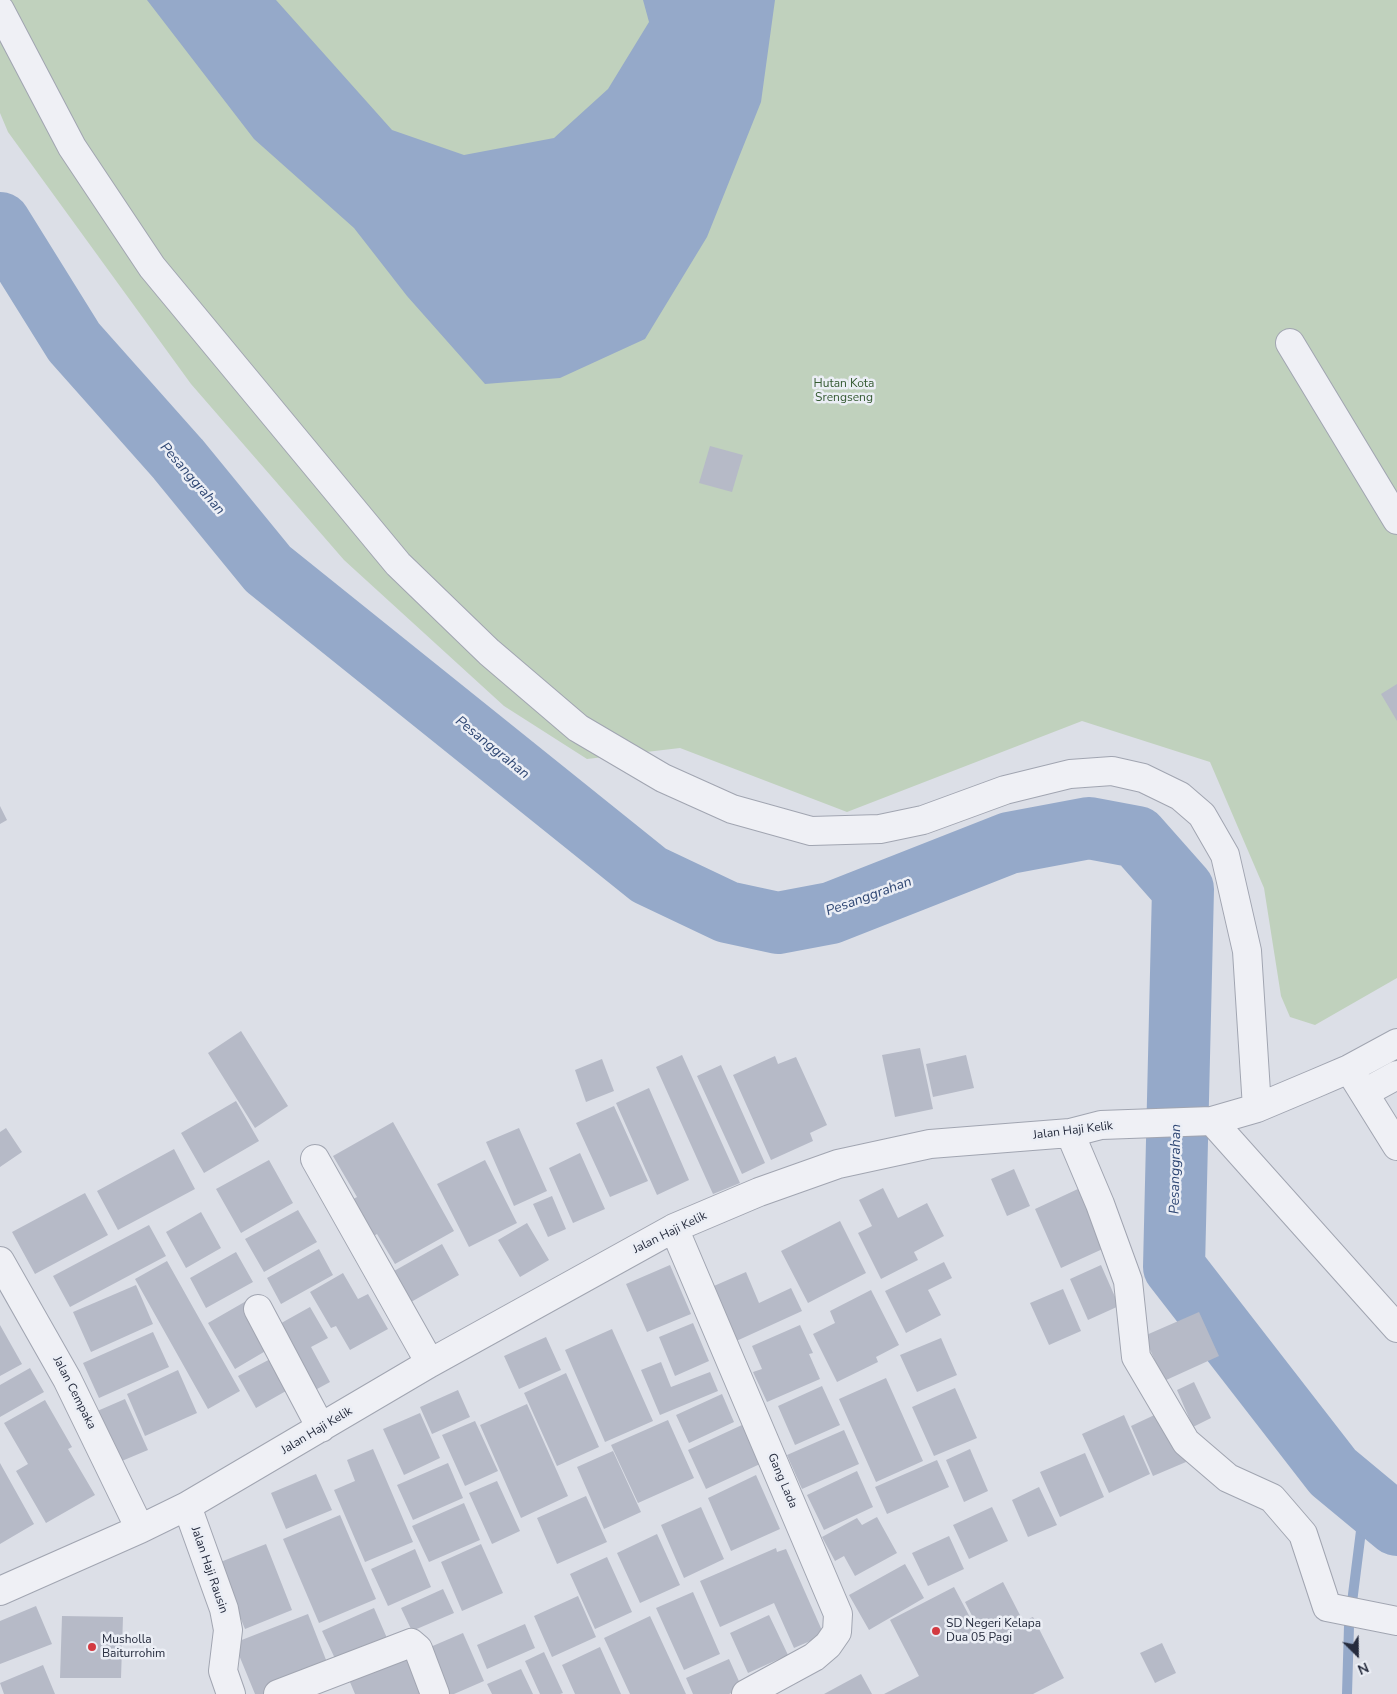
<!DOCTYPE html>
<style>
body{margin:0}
#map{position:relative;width:1397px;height:1694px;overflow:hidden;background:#dcdfe7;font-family:"Nunito Sans",sans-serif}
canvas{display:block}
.north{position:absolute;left:1332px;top:1629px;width:50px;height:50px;-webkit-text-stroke:4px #ebeef5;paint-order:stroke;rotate:157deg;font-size:14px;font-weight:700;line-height:20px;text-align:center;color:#252b3d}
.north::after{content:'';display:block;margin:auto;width:18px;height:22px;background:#252b3d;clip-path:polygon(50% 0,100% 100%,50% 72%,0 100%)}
</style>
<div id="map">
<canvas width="1397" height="1694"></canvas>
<div class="north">N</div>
</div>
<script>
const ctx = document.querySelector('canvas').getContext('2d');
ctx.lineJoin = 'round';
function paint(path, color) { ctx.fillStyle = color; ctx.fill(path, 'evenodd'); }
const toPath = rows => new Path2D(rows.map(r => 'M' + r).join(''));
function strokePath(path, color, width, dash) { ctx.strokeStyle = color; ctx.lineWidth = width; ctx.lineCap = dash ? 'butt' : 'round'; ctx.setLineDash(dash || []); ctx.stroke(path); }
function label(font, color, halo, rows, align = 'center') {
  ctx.font = font + ' "Nunito Sans",sans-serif'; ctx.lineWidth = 5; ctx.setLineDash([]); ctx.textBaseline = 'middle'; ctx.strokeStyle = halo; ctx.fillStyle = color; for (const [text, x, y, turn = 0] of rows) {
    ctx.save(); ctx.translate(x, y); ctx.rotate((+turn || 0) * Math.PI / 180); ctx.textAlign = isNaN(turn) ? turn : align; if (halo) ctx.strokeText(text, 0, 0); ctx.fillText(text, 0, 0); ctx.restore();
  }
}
paint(toPath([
 [0,0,1397,0,1397,978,1315,1025,1290,1017,1281,996,1264,888,1210,762,1082,721,847,812,680,748,587,759,504,706,344,560,191,384,8,132,0,113]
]), '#c0d1bd');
paint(toPath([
 [147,0,276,0,392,130,464,155,554,138,608,89,649,22,643,0,775,0,761,102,707,237,645,339,560,378,485,384,407,296,354,228,254,139]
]), '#95a9c9');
strokePath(toPath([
 [1347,1694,1349,1626,1365,1499]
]), '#95a9c9', 10);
strokePath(toPath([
 [0,223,74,342,178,459,268,569,649,875,727,912,778,923,831,913,1009,843,1089,828,1137,837,1183,889,1174,1267,1333,1472,1397,1525]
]), '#95a9c9', 62);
paint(toPath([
 [710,446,743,455,732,492,699,483],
 [1397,684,1397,721,1381,694],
 [0,806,7,820,0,824],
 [241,1031,288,1106,255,1128,208,1053],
 [920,1048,933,1109,895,1117,882,1055],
 [682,1055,740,1183,713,1194,656,1067],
 [966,1055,974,1088,933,1097,926,1064],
 [775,1056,778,1064,796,1057,827,1125,810,1133,813,1141,771,1160,733,1075],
 [602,1059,614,1091,586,1102,575,1070],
 [721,1065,765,1163,742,1174,697,1076],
 [649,1088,689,1180,657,1195,616,1103],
 [236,1101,259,1141,204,1173,181,1133],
 [614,1106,648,1181,610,1197,576,1123],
 [393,1122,454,1231,395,1264,377,1234,363,1242,342,1205,357,1197,333,1156],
 [6,1128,22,1152,0,1167,0,1132],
 [519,1128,547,1191,514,1206,486,1142],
 [174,1149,195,1189,118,1230,97,1191],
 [580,1153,605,1209,573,1223,549,1168],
 [269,1160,293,1203,241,1233,216,1189],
 [485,1160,517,1223,469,1247,437,1184],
 [1014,1169,1030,1206,1007,1216,991,1179],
 [883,1188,898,1218,927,1203,944,1236,914,1252,918,1260,881,1279,858,1233,872,1226,859,1200],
 [1080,1188,1107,1247,1061,1268,1035,1209],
 [85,1193,108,1235,35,1274,12,1232],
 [552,1196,566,1229,548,1237,533,1204],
 [298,1210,317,1242,264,1272,245,1239],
 [201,1212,221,1248,186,1268,166,1232],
 [840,1221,866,1273,808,1303,781,1251],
 [527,1223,549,1260,520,1277,498,1240],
 [149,1225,166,1256,70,1307,53,1276],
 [442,1244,459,1275,411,1302,394,1271],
 [319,1249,333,1275,281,1304,267,1278],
 [236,1252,253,1282,206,1308,190,1278],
 [167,1261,240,1391,208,1409,135,1279],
 [944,1262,952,1278,928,1290,941,1315,906,1333,885,1291],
 [670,1265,691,1314,647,1332,626,1284],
 [1101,1265,1119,1306,1088,1320,1070,1279],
 [746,1272,759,1303,791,1288,802,1311,732,1343,707,1289],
 [343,1273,358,1299,368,1294,388,1329,350,1350,336,1326,331,1328,310,1292],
 [136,1285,153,1324,91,1352,73,1312],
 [1063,1289,1081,1331,1049,1345,1030,1303],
 [871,1290,899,1345,876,1357,878,1362,837,1382,813,1334,835,1323,830,1311],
 [248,1300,274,1346,235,1369,208,1323],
 [310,1307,328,1338,311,1347,330,1382,306,1395,276,1326],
 [1199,1312,1219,1356,1164,1381,1144,1336],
 [693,1323,709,1361,675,1376,659,1337],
 [0,1325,22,1364,0,1376],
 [800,1325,813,1353,809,1354,820,1379,767,1402,753,1372,762,1369,752,1346],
 [612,1329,653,1421,605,1442,565,1350],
 [153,1332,169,1367,99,1398,83,1363],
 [546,1337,561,1370,519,1389,504,1356],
 [941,1338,957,1375,917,1392,900,1355],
 [276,1356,293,1387,256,1408,238,1376],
 [661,1362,671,1387,710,1372,718,1391,660,1415,641,1370],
 [30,1368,44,1392,0,1417,0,1385],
 [178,1370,197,1413,145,1436,127,1394],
 [566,1373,599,1447,557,1466,524,1393],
 [886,1378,923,1461,876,1482,839,1399],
 [1194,1382,1211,1418,1193,1427,1177,1390],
 [822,1386,840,1425,795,1445,778,1406],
 [955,1388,977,1438,934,1456,912,1407],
 [458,1390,470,1417,432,1434,420,1407],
 [722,1394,734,1422,689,1443,676,1415],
 [125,1399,148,1450,117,1463,95,1412],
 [45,1400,72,1447,68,1449,95,1495,46,1523,16,1471,28,1464,4,1423],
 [527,1404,568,1496,521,1518,480,1425],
 [1163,1411,1186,1462,1153,1476,1131,1426],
 [420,1413,440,1458,404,1475,383,1429],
 [1124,1415,1150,1474,1109,1493,1082,1434],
 [668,1420,694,1478,638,1503,611,1445],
 [475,1421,498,1471,465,1486,442,1435],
 [742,1425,760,1464,706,1489,688,1450],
 [844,1430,859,1464,802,1489,787,1455],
 [373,1449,413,1542,365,1562,334,1490,355,1481,347,1460],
 [970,1449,988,1491,964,1502,946,1460],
 [613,1451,641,1512,604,1529,577,1467],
 [1085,1453,1104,1497,1060,1517,1040,1472],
 [937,1460,949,1487,887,1514,875,1487],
 [0,1463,34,1524,0,1544],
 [448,1463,463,1498,413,1520,397,1485],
 [857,1471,873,1507,824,1530,807,1495],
 [316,1474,332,1510,286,1529,271,1493],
 [756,1475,780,1529,731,1551,708,1498],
 [497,1481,520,1531,492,1544,469,1493],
 [1039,1487,1057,1525,1028,1537,1012,1500],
 [586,1496,607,1542,557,1564,537,1518],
 [464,1503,480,1540,429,1562,412,1526],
 [701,1507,724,1559,684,1578,661,1525],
 [992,1507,1008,1541,969,1559,953,1525],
 [340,1515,376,1599,319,1623,283,1539],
 [877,1517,897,1553,855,1576,844,1556,835,1561,822,1537,857,1518,862,1525],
 [657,1534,680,1585,640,1603,617,1553],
 [949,1536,964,1569,928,1586,912,1553],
 [266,1544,292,1610,245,1629,218,1563],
 [481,1544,503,1593,462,1611,441,1562],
 [776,1548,777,1552,786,1549,824,1635,794,1648,774,1603,720,1627,700,1581],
 [415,1549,431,1587,388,1606,371,1569],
 [607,1557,632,1612,595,1629,570,1574],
 [905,1564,924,1598,869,1630,849,1595],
 [1003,1582,1023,1621,1033,1617,1064,1678,1033,1694,884,1694,919,1676,890,1620,954,1587,983,1642,985,1641,965,1602],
 [443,1589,454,1613,412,1631,401,1608],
 [693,1592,720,1654,684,1670,656,1608],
 [578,1596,596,1637,552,1657,534,1616],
 [36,1606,52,1644,0,1664,0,1621],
 [374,1608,390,1645,339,1667,322,1631],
 [308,1614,330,1670,271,1694,255,1694,234,1643],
 [769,1615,788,1655,748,1673,730,1633],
 [62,1616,123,1617,121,1678,60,1678],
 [650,1616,686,1694,630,1694,604,1638],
 [525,1624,535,1648,487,1669,477,1645],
 [463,1633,484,1681,454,1694,440,1694,421,1651],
 [1162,1643,1176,1673,1155,1683,1140,1653],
 [600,1647,621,1694,575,1694,562,1665],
 [414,1649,432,1694,355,1694,347,1675],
 [544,1652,563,1693,560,1694,540,1694,525,1661],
 [729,1659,742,1688,729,1694,693,1694,686,1678],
 [43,1665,55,1694,4,1694,0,1683],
 [521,1669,533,1694,492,1694,487,1684],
 [861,1674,872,1694,824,1694]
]), '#b6bac7');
const minor = toPath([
 [0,10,72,147,152,267,398,564,489,652,578,728,663,778,732,809,811,831,880,829,923,820,1005,790,1070,774,1112,771,1143,778,1180,796,1202,815,1225,855,1247,951,1257,1108],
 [1290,343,1397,520],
 [1349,1069,1397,1146],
 [1364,1093,1397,1075],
 [1212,1121,1397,1328],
 [1070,1133,1100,1204,1128,1281,1136,1357,1186,1442,1228,1478,1272,1498,1303,1534,1327,1607,1397,1621],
 [315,1159,430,1363],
 [674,1228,838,1614,837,1632,828,1645,814,1657,746,1694],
 [0,1261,67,1379,140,1529],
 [258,1309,321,1428],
 [187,1506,224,1609,228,1630,223,1671,231,1694],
 [0,1591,140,1529,187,1506,430,1363,674,1228,759,1192,838,1164,930,1144,1070,1133,1101,1125,1212,1121,1257,1108,1314,1084,1349,1069,1397,1043],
 [278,1694,411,1643,418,1649,435,1694]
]);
strokePath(minor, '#a1a5b1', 30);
strokePath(minor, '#eff0f5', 28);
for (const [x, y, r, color] of [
 [936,1631,5,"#d33a41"],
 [92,1647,5,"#d33a41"]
]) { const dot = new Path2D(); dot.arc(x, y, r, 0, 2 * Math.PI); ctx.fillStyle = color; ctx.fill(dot); strokePath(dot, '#ebeef5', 2); }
label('12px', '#355a32', '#ebeef5', [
 ["Hutan Kota",844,384],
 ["Srengseng",844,398]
]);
label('12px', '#252b3d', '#ebeef5', [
 ["Jalan Haji Kelik",1073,1131,-7],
 ["Jalan Haji Kelik",670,1233,-26],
 ["Jalan Cempaka",74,1393,63],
 ["Jalan Haji Kelik",317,1431,-31],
 ["Gang Lada",782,1481,67],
 ["Jalan Haji Rausin",209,1570,71]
]);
label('12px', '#252b3d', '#ebeef5', [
 ["SD Negeri Kelapa",946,1624],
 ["Dua 05 Pagi",946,1638],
 ["Musholla",102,1640],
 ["Baiturrohim",102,1654]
], 'left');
label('italic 14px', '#2e4673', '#ebeef5', [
 ["Pesanggrahan",192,479,49],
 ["Pesanggrahan",492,748,39],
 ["Pesanggrahan",869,897,-20],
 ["Pesanggrahan",1176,1169,-89]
]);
</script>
